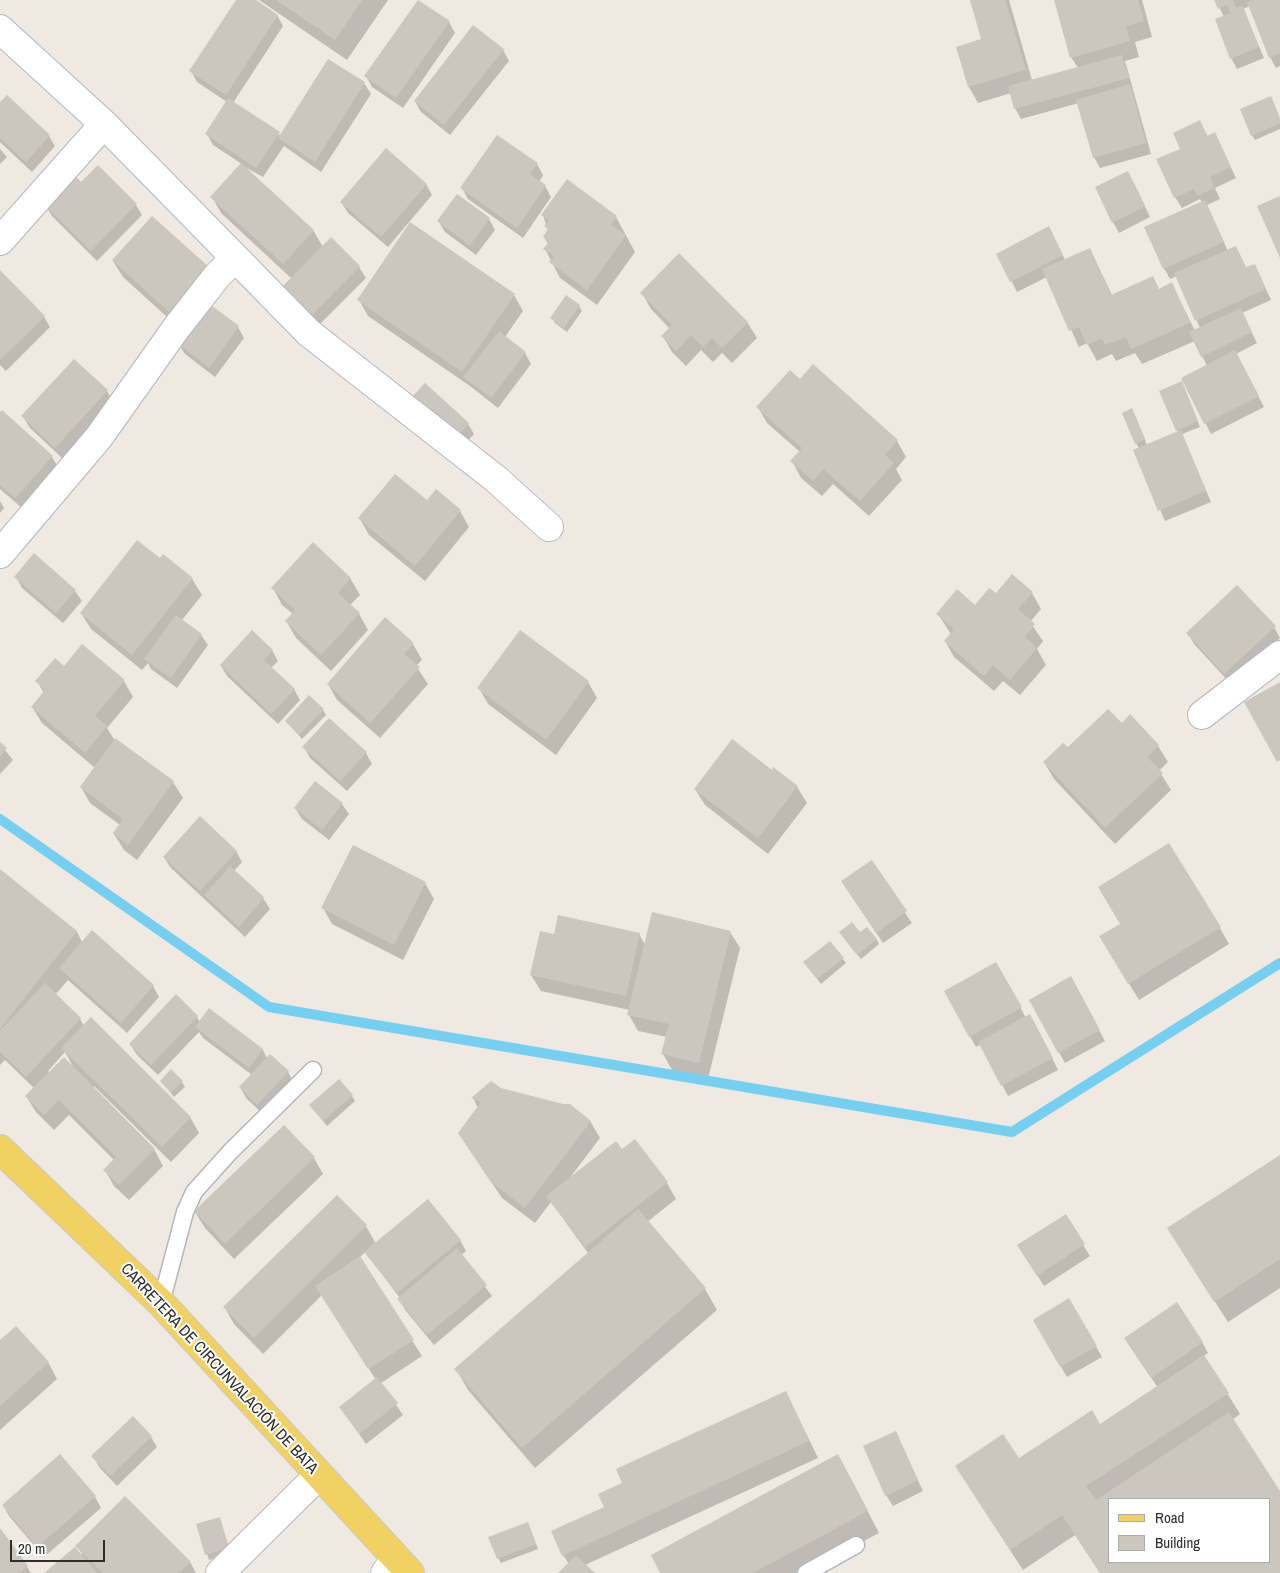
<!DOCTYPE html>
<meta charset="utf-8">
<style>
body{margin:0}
#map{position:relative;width:1280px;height:1573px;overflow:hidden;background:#efe9e1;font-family:"Archivo Narrow",sans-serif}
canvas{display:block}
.legend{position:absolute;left:1108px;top:1498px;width:162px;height:65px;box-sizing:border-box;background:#fff;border:1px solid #ababab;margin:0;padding:6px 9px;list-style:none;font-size:15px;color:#2e2e2e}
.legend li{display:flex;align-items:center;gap:10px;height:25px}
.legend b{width:25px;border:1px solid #ababab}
.scale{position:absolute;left:10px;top:1540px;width:95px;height:22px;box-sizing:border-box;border:2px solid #2e2e2e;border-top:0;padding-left:6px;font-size:15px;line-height:18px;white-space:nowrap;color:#2e2e2e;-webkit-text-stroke:4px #fff;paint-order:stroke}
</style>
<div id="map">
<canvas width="1280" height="1573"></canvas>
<ul class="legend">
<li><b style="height:6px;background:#f2d163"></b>Road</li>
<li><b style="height:14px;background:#cbc7bf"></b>Building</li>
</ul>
<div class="scale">20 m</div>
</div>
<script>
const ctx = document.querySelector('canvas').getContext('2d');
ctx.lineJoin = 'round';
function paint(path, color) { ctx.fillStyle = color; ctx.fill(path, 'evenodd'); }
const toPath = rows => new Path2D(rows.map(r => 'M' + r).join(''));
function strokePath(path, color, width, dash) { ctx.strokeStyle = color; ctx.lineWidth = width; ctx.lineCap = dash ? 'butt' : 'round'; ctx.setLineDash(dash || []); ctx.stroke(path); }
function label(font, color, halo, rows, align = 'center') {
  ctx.font = font + ' "Archivo Narrow",sans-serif'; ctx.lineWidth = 4; ctx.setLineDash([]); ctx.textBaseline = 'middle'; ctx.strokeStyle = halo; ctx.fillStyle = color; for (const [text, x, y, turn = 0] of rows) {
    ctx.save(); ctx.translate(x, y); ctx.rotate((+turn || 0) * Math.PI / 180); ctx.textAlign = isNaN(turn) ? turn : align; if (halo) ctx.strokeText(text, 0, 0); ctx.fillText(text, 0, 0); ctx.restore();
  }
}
paint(toPath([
 [237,0,253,0,277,15,283,26,233,103,281,136,329,60,364,83,371,94,321,172,284,146,263,177,243,166,313,230,323,247,331,239,359,267,366,278,316,328,292,279,221,213,212,197,242,164,213,145,207,134,227,102,197,82,191,71],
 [259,0,388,0,347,60],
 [971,0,1009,0,1032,80,1078,68,1071,57,1055,0,1142,0,1152,37,1135,42,1139,57,1125,61,1151,154,1100,168,1094,157,1079,103,1021,119,1015,108,1011,93,978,103,969,87,983,40],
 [1216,0,1280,0,1280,66,1276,68,1270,57,1250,6,1243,9,1264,58,1237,69,1231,58,1224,17],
 [449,22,455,33,403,108,372,87,366,76],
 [503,50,509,61,450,135,421,112,415,101],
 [0,104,49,136,55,146,32,172,0,142],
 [1280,119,1280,129,1255,140,1252,135],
 [1200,122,1208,137,1215,134,1236,178,1215,188,1220,199,1207,205,1228,251,1236,247,1246,268,1260,276,1271,300,1242,313,1257,343,1236,354,1264,407,1211,434,1182,378,1207,366,1195,341,1142,364,1135,353,1116,361,1112,354,1097,361,1087,343,1079,347,1047,277,1017,292,998,254,1055,239,1065,260,1090,249,1112,295,1159,290,1172,284,1195,331,1200,328,1177,276,1170,279,1164,268,1202,202,1200,199,1182,208,1175,197,1181,149],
 [0,149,7,157,0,164],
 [537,164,543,175,539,182,545,186,551,197,523,238,468,199,462,188],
 [81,183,136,205,142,215,97,261,52,216,45,205],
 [1134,183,1150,217,1119,233,1113,222],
 [426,184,432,195,388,247,348,213,341,202],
 [543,215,616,217,635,252,597,305,560,278,545,249,548,244,544,237,548,231],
 [489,219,495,230,476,255,445,232,439,222],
 [113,261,217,284,178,327,123,277],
 [0,272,44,317,50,327,6,371,0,365],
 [642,293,747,322,757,338,732,363,722,353,713,362,701,350,686,366,672,352,663,336,670,329,651,309],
 [514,295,523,311,505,337,525,353,531,364,498,408,470,386,368,316,359,300],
 [207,304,238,327,244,338,215,377,185,354,178,343],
 [579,306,582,311,567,332,555,323,552,318],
 [813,366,897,441,906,457,896,469,902,480,869,516,833,484,822,496,801,478,792,461,800,452,767,423,758,407,800,380],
 [1184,388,1200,427,1182,434,1211,502,1165,521,1134,450,1139,448,1136,443,1135,415,1147,445,1178,432,1160,392],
 [107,391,113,402,62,458,29,427,23,416],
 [417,411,468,424,474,434,460,450],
 [0,414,52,457,58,467,22,508,0,489],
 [0,501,4,508,0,513],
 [427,502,460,511,469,527,425,581,369,535,360,519],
 [34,555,75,591,82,601,63,623,22,588,16,577],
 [163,556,192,579,202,595,182,620,201,635,208,645,177,688,151,669,148,663,142,670,91,629,81,613],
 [350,578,360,595,350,605,359,614,368,630,331,671,296,638,287,622,293,614,282,605,273,588],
 [1032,593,1041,609,1030,622,1043,641,1037,649,1046,665,1020,695,1003,681,994,691,954,657,945,641,951,634,938,614,975,606,996,595],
 [1274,627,1280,638,1231,684,1194,644,1188,633],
 [413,644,422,660,416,666,428,684,380,738,337,700,328,684],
 [272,650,278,661,271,668,294,689,300,700,278,724,227,676,221,666],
 [64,668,124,681,133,697,107,728,115,741,173,782,183,798,137,860,124,850,114,834,120,825,90,803,81,787,95,768,42,723,32,707,44,693,37,681],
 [588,682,597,698,556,755,488,704,479,688],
 [323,710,326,715,302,739,286,721],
 [1122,724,1158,746,1168,762,1159,771,1171,790,1115,844,1054,779,1044,762],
 [0,744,13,760,0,774],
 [304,747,366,753,372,764,347,791,310,758],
 [774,769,797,787,807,803,768,854,705,805,695,789,772,771],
 [342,804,349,814,329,840,302,819,295,808],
 [236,851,242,862,234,871,263,898,270,909,245,937,170,867,164,857],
 [871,862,912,923,883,943,849,892],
 [0,871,77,932,82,942,92,932,153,986,159,997,127,1033,68,980,55,995,80,1019,84,1026,190,1117,199,1133,171,1162,94,1086,93,1088,154,1149,163,1166,129,1200,114,1186,105,1170,114,1160,69,1115,54,1130,36,1112,26,1096,34,1088,5,1060,0,1065],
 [65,1052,74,1068,50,1073,48,1071],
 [425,883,434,899,403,960,332,924,323,908],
 [1220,928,1229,944,1139,1000,1110,953],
 [730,932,740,948,708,1079,672,1070,663,1054,667,1037,638,1031,629,1015,630,1010,541,991,531,975,555,935,639,934,645,945],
 [844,938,876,939,879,944,861,959],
 [843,959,846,963,821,984,808,967],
 [996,963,1026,1018,1036,1027,1058,1070,1008,1096,981,1044,976,1047,945,992],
 [1076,989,1105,1041,1065,1063,1030,1000],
 [210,1010,263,1050,267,1059,270,1056,288,1072,294,1083,264,1115,246,1098,240,1087,252,1075,203,1038,199,1032,158,1075,137,1055,130,1044,197,1017,200,1022],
 [161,1081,182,1082,185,1087,174,1097],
 [500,1089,590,1121,600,1138,569,1179,622,1151,667,1183,676,1199,647,1222,705,1289,717,1310,535,1468,468,1390,456,1369,588,1253,551,1202,535,1223,502,1198,469,1149,478,1108,473,1098],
 [352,1096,355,1101,327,1126,311,1106],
 [1280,1157,1280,1288,1228,1322,1181,1249],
 [314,1158,323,1174,234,1259,205,1228,195,1212],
 [1065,1216,1090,1256,1044,1286,1025,1256],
 [366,1226,376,1244,460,1240,466,1251,461,1255,492,1296,434,1345,405,1310,400,1298,365,1252,359,1258,422,1356,381,1383,403,1415,366,1444,341,1408,376,1380,322,1295,263,1354,234,1324,225,1308],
 [1069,1300,1102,1357,1067,1377,1034,1321],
 [0,1342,48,1362,57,1379,0,1430],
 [1202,1342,1208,1353,1204,1356,1240,1414,1232,1420,1280,1493,1280,1573,1100,1573,1075,1535,1023,1570,969,1487,1019,1460,1100,1426,1158,1388,1132,1349],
 [1109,1499,1269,1499,1269,1562,1109,1562],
 [786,1392,818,1458,585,1565,593,1573,560,1573,569,1564,563,1555,606,1507],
 [895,1432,923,1491,893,1506,886,1495],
 [151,1437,157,1447,117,1486,99,1467,93,1456],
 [60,1456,95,1497,101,1508,44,1557,9,1516,3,1505],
 [850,1477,879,1533,804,1573,661,1573],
 [219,1518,231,1553,209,1560,198,1525],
 [530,1528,538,1549,501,1563,498,1558],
 [0,1530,27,1567,31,1573,0,1573],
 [77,1546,190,1562,196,1573,46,1573,82,1554]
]), '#0003');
strokePath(toPath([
 [0,819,269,1007,1012,1132,1280,963]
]), '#75cff0', 10);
paint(toPath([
 [236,0,256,0,278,15,226,95,189,71],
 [276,0,362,0,335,40],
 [418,0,450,21,396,98,364,76],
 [970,0,1005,0,1026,70,968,87,956,47,981,39],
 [1054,0,1138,0,1144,21,1126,26,1130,41,1070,58],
 [1214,0,1233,0,1236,8,1243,6,1259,47,1230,59,1215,19,1230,13,1227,5,1218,9],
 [1253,0,1280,0,1280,53,1269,58,1247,2],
 [473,25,504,49,444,125,414,101],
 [1122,55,1129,78,1014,109,1008,86],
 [328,59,365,82,315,162,278,138],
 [1130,84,1146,143,1093,158,1076,100],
 [7,95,50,135,26,162,0,138,0,102],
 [1271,96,1280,118,1280,123,1251,136,1240,109],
 [228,98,280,132,256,168,205,134],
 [1200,120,1207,136,1215,132,1231,167,1210,177,1214,188,1197,196,1194,189,1174,198,1156,159,1180,149,1173,133],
 [497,135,538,163,530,174,546,185,517,228,460,188],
 [386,148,427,184,381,237,340,202],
 [241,163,314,230,283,264,210,197],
 [98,165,137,204,91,251,44,205,74,174,81,182],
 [1128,171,1145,206,1112,223,1095,187],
 [567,179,617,216,611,225,626,235,587,290,549,262,554,256,543,249,549,242,543,237,548,229,544,226,549,220,541,215],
 [457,194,490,218,470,245,437,221],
 [1280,196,1280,258,1257,206],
 [1205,200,1224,242,1163,269,1144,227],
 [152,216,209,267,169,312,112,260],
 [410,222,515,294,462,372,357,300],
 [1049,226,1063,255,1010,282,996,254],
 [331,237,360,266,309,318,280,289],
 [1236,246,1246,267,1255,264,1266,289,1195,321,1174,273],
 [1090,248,1111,295,1153,276,1159,289,1172,282,1190,323,1131,349,1126,337,1105,345,1102,338,1087,345,1079,327,1069,331,1042,269],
 [679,253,748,322,722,348,712,338,703,347,691,335,676,351,661,336,672,325,640,293],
 [0,270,45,316,0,360],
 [566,295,580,305,564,328,550,318],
 [207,302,239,326,209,368,177,343],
 [1241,308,1252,332,1201,357,1189,332],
 [499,331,526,352,491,398,463,377],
 [1235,350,1259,396,1204,424,1181,378],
 [74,359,108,390,55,448,21,416],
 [813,364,898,440,885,455,894,463,860,501,823,469,813,481,790,461,802,448,756,407,790,370,800,379],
 [1182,381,1198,421,1176,431,1159,391],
 [425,383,469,423,454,440,409,400],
 [1132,408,1145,439,1135,444,1122,413],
 [2,410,53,456,15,498,0,485,0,412],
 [1181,430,1206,491,1158,511,1133,450],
 [395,474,427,500,436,489,461,510,415,566,358,518],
 [137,540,160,558,163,554,193,578,132,655,80,613],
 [313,542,351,578,338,593,360,613,321,655,285,621,295,610,271,588],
 [34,553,76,590,56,613,14,577],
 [1012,574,1033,592,1018,609,1035,624,1025,637,1037,648,1010,680,993,665,984,676,944,641,954,629,936,614,957,589,975,605,989,588,996,593],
 [1237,585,1276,626,1224,674,1186,633],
 [176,615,202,634,171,678,144,659],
 [385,617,414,643,404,654,420,667,370,723,327,684],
 [252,630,273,650,264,660,295,689,271,714,220,665],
 [520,630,589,681,546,740,477,688],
 [82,644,125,680,95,716,107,726,85,753,31,707,45,690,35,681,55,658,64,666],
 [1280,682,1280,760,1277,762,1244,702],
 [309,695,324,709,299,735,285,721],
 [1108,709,1122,723,1130,714,1159,745,1147,757,1163,773,1105,828,1043,762,1063,743,1068,747],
 [329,718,367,752,340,781,302,747],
 [115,738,174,781,128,845,113,833,123,819,80,787],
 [732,739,772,770,773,767,798,786,758,838,694,789],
 [0,742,7,748,0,757],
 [315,781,343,803,322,830,294,808],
 [200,816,237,851,200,891,163,857],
 [1169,843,1221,927,1128,984,1099,936,1120,924,1098,887],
 [353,845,426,882,394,945,321,908],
 [872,860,907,911,876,933,841,881],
 [230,866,264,897,239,927,204,895],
 [0,869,77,931,0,1029],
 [652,912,731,931,699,1063,661,1054,669,1024,627,1015],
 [558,915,640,933,626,996,530,975,540,931,554,934],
 [852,922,860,932,867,927,877,939,857,955,839,932],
 [92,930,154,985,121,1023,59,968],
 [830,941,844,958,817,979,803,962],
 [996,962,1022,1007,969,1037,944,991],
 [1071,976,1100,1030,1058,1053,1029,1000],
 [45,983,81,1018,26,1077,0,1052,0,1031],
 [176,994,198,1016,151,1065,129,1044],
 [209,1008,263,1049,249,1068,195,1027],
 [1030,1014,1053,1058,1001,1086,978,1042],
 [91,1017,191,1117,162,1147,61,1048],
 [270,1054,289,1071,257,1105,239,1087],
 [64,1057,155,1149,119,1185,103,1170,116,1157,59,1100,44,1115,25,1096],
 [171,1069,183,1081,171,1093,160,1081],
 [339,1079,353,1095,323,1121,309,1105],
 [491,1081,501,1088,563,1104,570,1104,591,1121,525,1208,491,1182,458,1133,481,1102,471,1098],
 [284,1125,315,1157,225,1244,194,1211],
 [635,1139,668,1182,585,1247,546,1196,616,1141,622,1149],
 [1280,1155,1280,1259,1214,1302,1167,1228],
 [337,1195,367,1225,254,1338,223,1307],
 [428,1199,461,1240,397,1293,364,1252],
 [638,1209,706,1288,522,1448,454,1369],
 [1066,1214,1085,1244,1037,1276,1017,1245],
 [457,1248,487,1285,427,1335,397,1299],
 [360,1256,414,1340,368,1369,315,1286],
 [1069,1298,1097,1346,1060,1367,1033,1320],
 [1177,1302,1203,1342,1151,1378,1124,1338],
 [16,1326,49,1362,0,1406,0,1340],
 [1204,1355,1229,1393,1086,1486,1096,1500,1229,1412,1280,1491,1280,1573,1100,1573,1062,1515,1010,1550,955,1466,1003,1434,1019,1458,1092,1410,1100,1424],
 [1109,1499,1269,1499,1269,1562,1109,1562],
 [377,1377,398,1403,359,1434,339,1407],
 [786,1391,809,1441,562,1556,551,1531,604,1507,598,1494,622,1483,616,1469],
 [133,1416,152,1436,110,1476,91,1456],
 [896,1431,918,1480,885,1496,863,1446],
 [60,1454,96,1496,37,1547,2,1505],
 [838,1454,868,1511,753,1573,660,1573,651,1555],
 [125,1496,191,1562,179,1573,103,1573,75,1546],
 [220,1517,229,1548,205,1555,196,1524],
 [528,1522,536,1544,497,1559,488,1537],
 [0,1528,28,1566,19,1573,0,1573],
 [75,1547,97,1573,44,1573],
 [576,1555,595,1573,558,1573]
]), '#cbc7bf');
const service = toPath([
 [161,1303,185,1212,194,1192,230,1152,313,1070],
 [806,1573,856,1545]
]);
const minor = toPath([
 [0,29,104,124,309,333,496,479,549,527],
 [0,241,104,124],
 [0,554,99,437,177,327,217,276,234,259],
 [1202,715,1280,655],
 [220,1573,319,1475],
 [385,1573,396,1558]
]);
const primary = toPath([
 [0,1149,161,1303,410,1573]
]);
strokePath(service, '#b4b7c1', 19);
strokePath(minor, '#b4b7c1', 30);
strokePath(primary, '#c9c9c9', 30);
strokePath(service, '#fff', 16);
strokePath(minor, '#fff', 28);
strokePath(primary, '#f2d163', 28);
label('16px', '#2e2e2e', '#fff', [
 ["CARRETERA DE CIRCUNVALACIÓN DE BATA",219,1369,47]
]);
</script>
